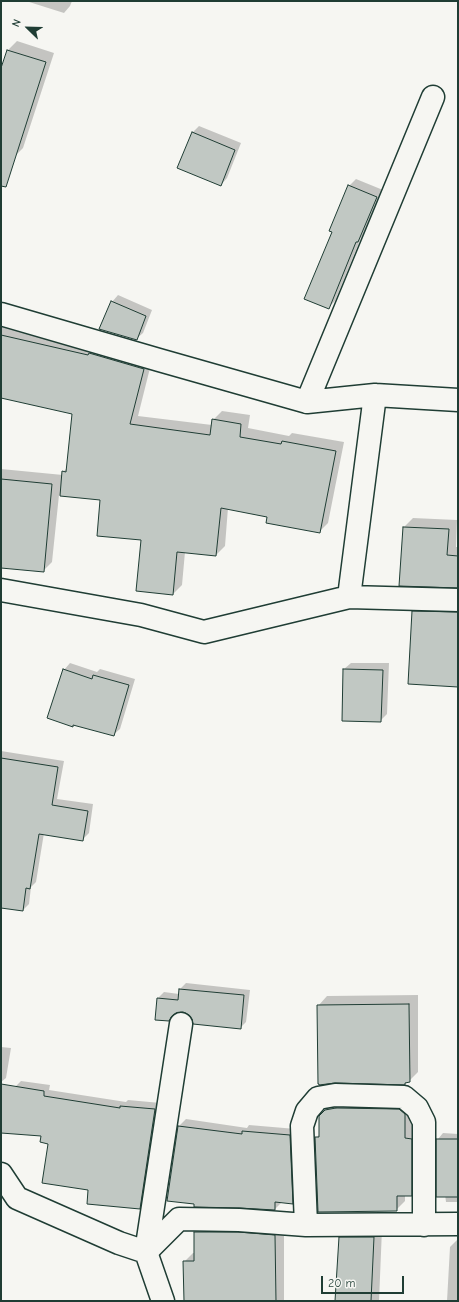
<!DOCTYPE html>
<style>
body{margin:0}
#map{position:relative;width:459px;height:1302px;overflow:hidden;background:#f6f6f2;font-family:"Comic Neue",sans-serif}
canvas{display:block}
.frame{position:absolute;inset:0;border:2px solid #1f3d34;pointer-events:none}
.north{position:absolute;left:8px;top:8px;width:40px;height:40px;-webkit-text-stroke:3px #f6f6f2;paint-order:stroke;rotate:293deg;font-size:11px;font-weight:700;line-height:16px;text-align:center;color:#1f3d34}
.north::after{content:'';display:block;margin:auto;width:14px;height:18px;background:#1f3d34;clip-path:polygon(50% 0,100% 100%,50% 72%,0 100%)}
.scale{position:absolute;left:321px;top:1276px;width:83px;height:18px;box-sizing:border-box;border:2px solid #1f3d34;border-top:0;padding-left:5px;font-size:12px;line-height:14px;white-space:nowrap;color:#1f3d34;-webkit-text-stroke:3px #f6f6f2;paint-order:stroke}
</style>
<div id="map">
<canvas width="459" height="1302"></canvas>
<div class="frame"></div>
<div class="north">N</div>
<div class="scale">20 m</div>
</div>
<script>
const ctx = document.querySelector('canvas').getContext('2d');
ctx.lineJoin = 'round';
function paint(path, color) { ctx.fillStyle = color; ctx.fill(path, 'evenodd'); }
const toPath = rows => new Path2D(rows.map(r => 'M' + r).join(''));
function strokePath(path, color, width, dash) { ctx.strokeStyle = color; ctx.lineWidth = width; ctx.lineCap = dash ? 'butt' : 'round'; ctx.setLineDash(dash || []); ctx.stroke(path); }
paint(toPath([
 [26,1,72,1,70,6,64,13],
 [17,41,54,53,23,148,14,157,1,153,1,72,8,50],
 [199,126,241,143,227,178,221,185,192,133],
 [356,179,383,190,364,235,361,238,335,301,328,308,333,231,349,186],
 [118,295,152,310,143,333,136,339,112,302],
 [1,325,152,360,138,416,212,425,213,420,222,411,250,415,248,428,289,436,292,433,344,442,328,523,319,532,269,516,228,508,225,546,216,555,185,552,182,585,173,594,142,539,102,499,59,495,52,562,43,571,1,567,1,469,63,475,63,472,67,468,73,413,1,397],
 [413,518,457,520,456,547,458,547,458,586,404,527],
 [422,603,458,604,458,686,413,612],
 [70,663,97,672,100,669,135,679,120,729,113,735,74,724,73,725,64,670],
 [351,663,389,663,387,714,380,721,344,669],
 [1,751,64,761,57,799,93,804,89,833,83,839,44,833,36,882,31,887,29,904,23,910,1,907],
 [186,983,250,990,246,1022,240,1028,183,1011,176,1012,169,1020,158,998,164,992,179,994,180,989],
 [418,995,418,1072,409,1081,407,1082,405,1084,318,1006,327,996],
 [1,1047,11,1048,6,1078,1,1082],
 [21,1081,50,1085,49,1090,126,1102,128,1100,161,1103,146,1201,140,1208,90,1189,42,1135,15,1087],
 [335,1101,414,1105,420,1186,411,1195,405,1195,405,1201,396,1210,316,1138,320,1134,325,1110],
 [186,1119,247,1128,249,1125,296,1129,299,1196,292,1203,281,1203,275,1209,195,1204,168,1200,179,1126],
 [443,1133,458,1134,458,1202,446,1202,438,1139],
 [203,1224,284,1227,284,1301,185,1301,184,1262,193,1253,195,1253,195,1232],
 [348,1229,382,1229,379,1301,336,1301,340,1238],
 [458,1239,458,1301,447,1301,450,1247]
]), '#0003');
const building = toPath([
 [7,50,46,62,6,187,1,186,1,68,7,50],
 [192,132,235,150,221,186,177,168,192,132],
 [348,185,377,197,358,242,356,242,329,309,304,299,332,232,329,231,348,185],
 [111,301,146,316,137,340,99,329,111,301],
 [1,335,88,355,89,353,144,369,130,424,210,435,212,419,241,424,240,437,281,444,282,441,336,451,320,533,266,523,267,517,221,508,216,556,177,552,173,595,136,591,141,540,97,536,100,500,60,496,62,471,66,472,72,414,1,398,1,335],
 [1,479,52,484,44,572,1,568,1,479],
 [403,527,449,529,447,555,458,556,458,588,399,586,403,527],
 [412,611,458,612,458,687,408,684,412,611],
 [63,669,92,679,93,675,129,685,114,736,73,725,73,727,47,718,63,669],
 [343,669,383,670,381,722,342,721,343,669],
 [1,758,58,767,52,805,88,811,83,841,39,834,30,889,26,888,23,911,1,908,1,758],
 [179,989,244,995,241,1029,193,1024,192,1019,189,1015,183,1012,176,1013,172,1016,169,1021,155,1020,157,998,178,1000,179,989],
 [409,1004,410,1082,405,1083,405,1085,335,1083,319,1085,319,1084,318,1084,317,1005,409,1004],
 [1,1084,44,1091,44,1096,120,1108,120,1106,155,1109,140,1209,87,1204,88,1190,42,1183,48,1144,40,1142,41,1136,1,1133,1,1084],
 [336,1108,399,1109,405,1114,405,1138,412,1139,412,1196,397,1196,397,1211,318,1212,315,1137,319,1137,319,1116,325,1110,336,1108],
 [178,1126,242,1134,242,1131,290,1135,293,1204,275,1202,275,1210,239,1208,194,1207,194,1204,167,1201,178,1126],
 [436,1139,458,1139,458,1197,436,1197,436,1139],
 [194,1232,238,1232,275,1235,276,1301,184,1301,183,1261,194,1261,194,1232],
 [339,1237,374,1237,371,1301,335,1301,339,1237]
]);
paint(building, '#c1c8c3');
strokePath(building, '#1f3d34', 1);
const street = toPath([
 [1,314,159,360,307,402,375,395,458,400],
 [307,402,433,97],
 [1,590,141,615,204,632,349,597,458,600],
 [349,597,375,395],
 [181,1024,146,1252,179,1219,239,1220,306,1225,458,1224],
 [306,1225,302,1126,307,1111,318,1098,335,1095,404,1097,417,1108,424,1122,424,1225]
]);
const secondary = toPath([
 [1,1174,17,1198,119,1243,146,1252,163,1301]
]);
strokePath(street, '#1f3d34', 25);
strokePath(secondary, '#1f3d34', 25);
strokePath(street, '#f6f6f2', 22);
strokePath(secondary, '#f6f6f2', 22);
</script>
